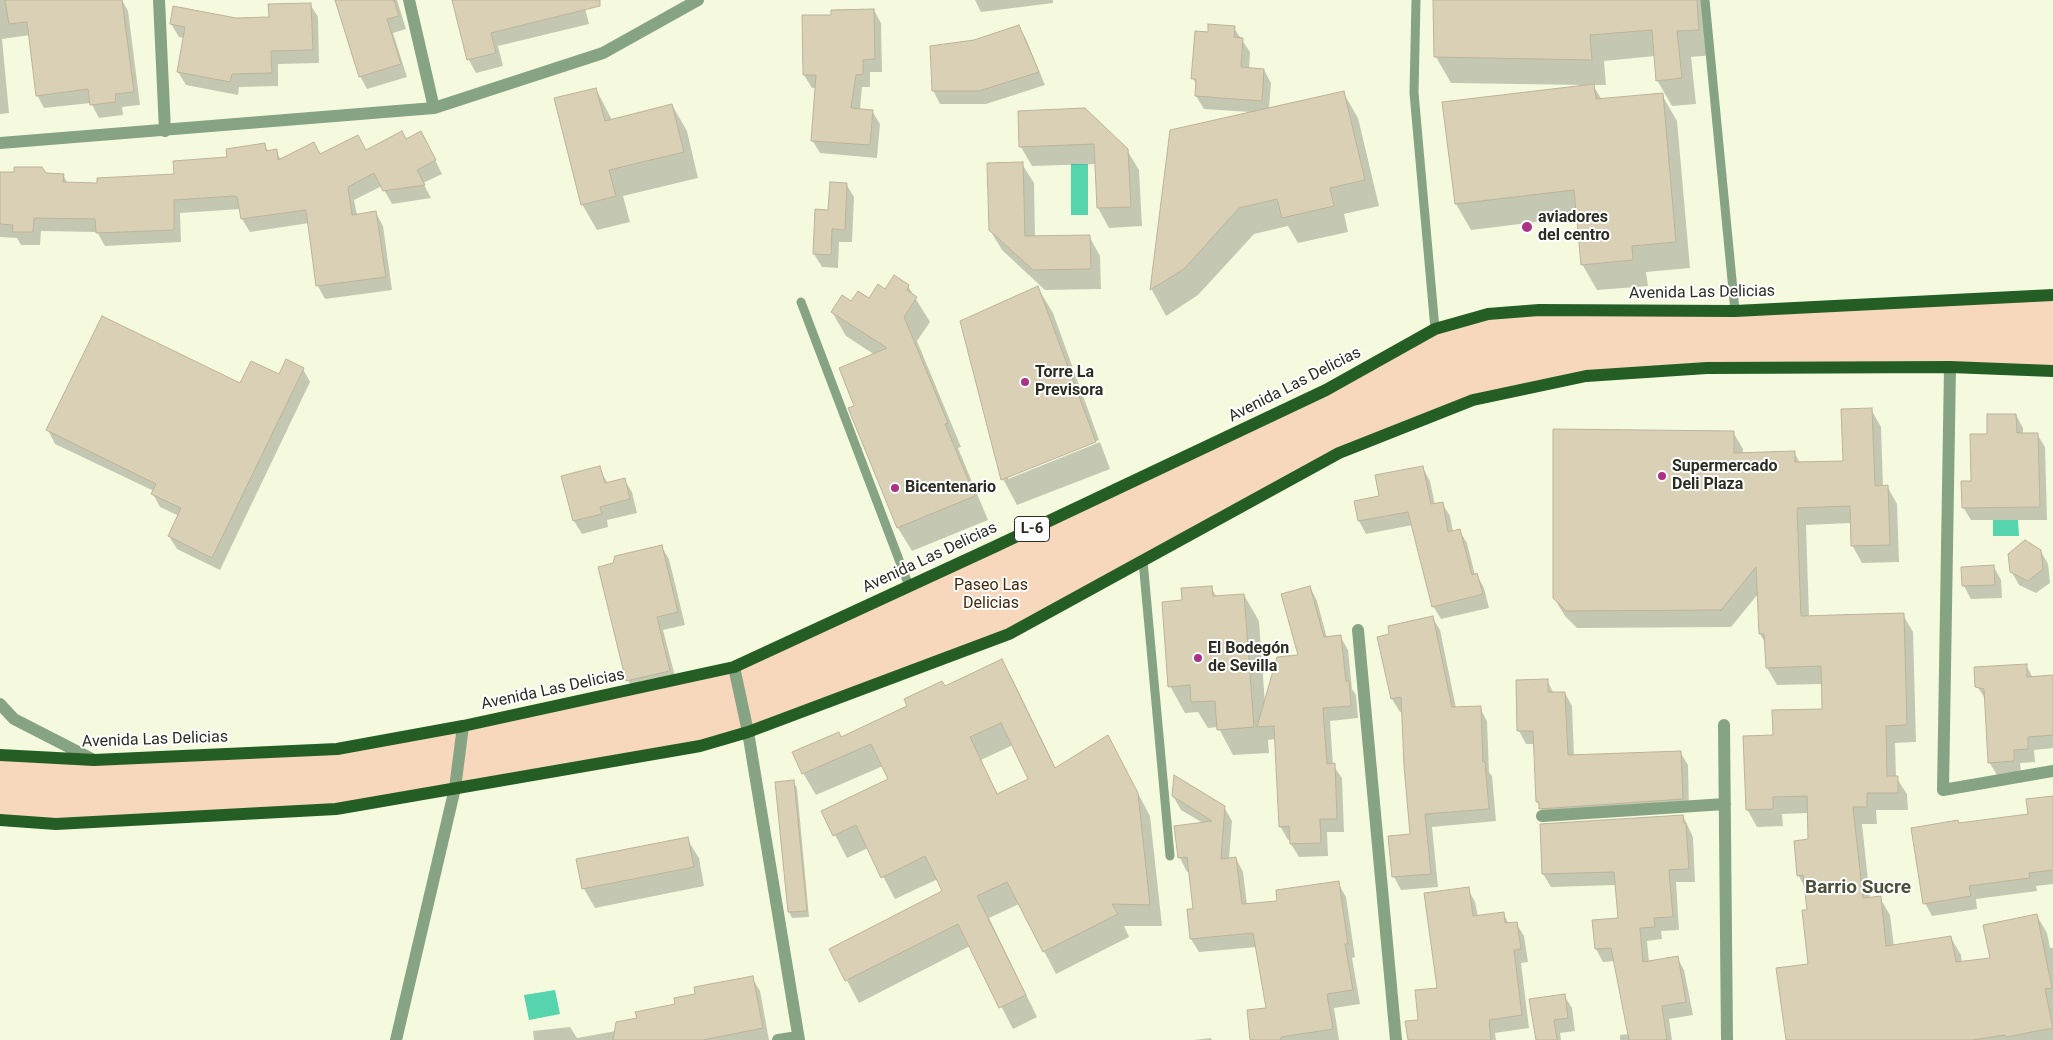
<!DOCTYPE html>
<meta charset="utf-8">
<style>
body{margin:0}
canvas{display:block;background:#f5fadf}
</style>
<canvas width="2053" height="1040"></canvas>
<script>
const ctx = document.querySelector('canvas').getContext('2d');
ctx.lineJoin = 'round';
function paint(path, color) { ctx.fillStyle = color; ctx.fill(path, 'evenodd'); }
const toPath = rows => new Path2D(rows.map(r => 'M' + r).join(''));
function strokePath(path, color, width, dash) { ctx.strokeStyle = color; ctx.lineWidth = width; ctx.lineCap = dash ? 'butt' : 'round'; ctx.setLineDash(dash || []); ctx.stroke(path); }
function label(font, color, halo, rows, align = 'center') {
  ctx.font = font + ' Roboto,sans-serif'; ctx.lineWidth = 4; ctx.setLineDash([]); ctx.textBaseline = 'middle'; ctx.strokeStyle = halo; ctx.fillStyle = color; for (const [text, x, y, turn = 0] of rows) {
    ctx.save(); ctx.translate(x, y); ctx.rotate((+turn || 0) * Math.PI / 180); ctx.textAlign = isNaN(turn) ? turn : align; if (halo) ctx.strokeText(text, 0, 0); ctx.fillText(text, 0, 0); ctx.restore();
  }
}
paint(toPath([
 [2053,295,2053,371,1950,367,1590,376,1473,400,1339,453,1009,634,748,732,336,809,0,820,0,755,94,760,337,749,734,667,1326,390,1435,329,1488,314,1735,311]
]), '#f8d8bc');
paint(toPath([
 [1071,164,1088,164,1088,215,1071,215],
 [1993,520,2018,520,2019,536,1993,536],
 [555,990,560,1014,529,1020,524,995]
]), '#56d4ae');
paint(toPath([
 [0,0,122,0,128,11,140,105,122,107,123,115,99,118,91,103,44,108,37,95,30,35,2,39,9,113,0,114],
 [336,0,397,0,406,29,393,33,407,77,367,89,360,76],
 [453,0,583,0,589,24,498,46,503,66,476,73,469,60],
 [975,0,1053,0,1053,3,981,12],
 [1435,0,1709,0,1714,55,1691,57,1696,104,1672,106,1657,80,1655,56,1604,61,1606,85,1593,85,1602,100,1662,95,1677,121,1690,268,1646,272,1648,286,1597,290,1582,264,1577,217,1471,230,1456,204,1583,85,1451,83,1436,57],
 [310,4,318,17,319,63,278,64,278,86,239,87,238,95,186,85,178,72,184,38,179,37,171,24,270,18],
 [874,10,881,23,882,72,870,72,870,87,862,87,860,110,872,111,880,124,877,158,820,153,812,140,816,88,812,88,804,75,832,16],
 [1018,26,1026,39,1045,85,986,104,940,104,933,90,974,41],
 [1234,28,1250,52,1249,69,1264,70,1271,83,1269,109,1343,92,1358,118,1379,206,1344,214,1348,232,1298,243,1288,226,1254,234,1198,295,1166,316,1152,290,1171,131,1250,112,1204,109,1196,96,1197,86,1193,78,1209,33],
 [596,89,612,120,672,105,687,131,698,178,623,196,630,222,597,230,582,204],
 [1019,112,1127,150,1139,170,1142,226,1109,228,1098,208,1096,164,1032,166,1021,147],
 [406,140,428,146,442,174,423,183,431,198,392,204,382,186,354,200,357,215,376,213,383,226,392,290,325,299,318,286,309,223,250,232,242,219,241,209,180,213,181,242,105,246,97,232,41,231,40,245,21,245,17,238,0,237,0,173,63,175,68,184,99,184,175,175,264,145,269,152,276,151,281,160,366,151],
 [1022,164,1034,183,1035,237,1089,236,1100,256,1101,289,1045,290,1002,250,990,230],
 [846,184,854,197,852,242,839,242,838,268,822,267,814,254,830,211],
 [908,286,930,322,917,341,961,447,958,448,988,520,912,551,898,528,850,409,856,406,875,355,846,336,832,312,852,302,869,300,885,291],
 [1038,288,1053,313,1099,440,1008,476,1008,479,1100,442,1110,469,1017,505,1003,479],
 [303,369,310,382,220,570,177,549,169,536,179,516,160,507,153,494,154,491,55,444,48,430],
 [1871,409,1881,427,1883,486,1887,486,1897,504,1899,562,1862,563,1852,545,1852,523,1806,525,1809,617,1903,615,1913,632,1916,742,1895,743,1896,777,1907,794,1908,810,1876,810,1877,824,1862,824,1870,899,1880,898,1890,915,1894,947,1951,938,1961,955,1962,963,1991,960,2037,916,2047,933,2050,948,2053,948,2053,1040,1787,1040,1809,965,1808,911,1806,889,1798,875,1809,840,1808,813,1782,814,1783,826,1757,827,1747,809,1774,736,1823,710,1822,684,1777,685,1767,668,1766,644,1760,634,1758,594,1731,627,1577,628,1565,616,1554,598,1733,432,1743,449,1743,454,1794,452,1800,463,1844,462],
 [2016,415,2023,428,2023,434,2037,434,2045,447,2047,520,1971,520,1963,507,1989,435],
 [599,468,608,484,624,479,632,492,637,513,607,520,608,527,582,534,574,521],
 [1423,468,1430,481,1435,505,1442,503,1450,516,1453,532,1459,530,1467,543,1475,575,1477,575,1484,588,1489,608,1441,619,1433,606,1413,525,1366,534,1359,521,1355,502,1381,497],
 [661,546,669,559,685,625,663,630,677,684,635,694,628,680],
 [2040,550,2048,564,2050,583,2036,593,2019,585,2011,571],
 [1994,567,2001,580,2002,598,1971,599,1964,586],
 [1310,587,1317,601,1327,638,1340,636,1348,650,1352,689,1356,695,1358,718,1330,721,1333,765,1342,778,1344,832,1327,832,1328,856,1299,857,1291,844,1291,839,1288,840,1280,826,1276,739,1268,740,1269,753,1233,755,1218,727,1208,728,1198,712,1185,713,1170,686,1184,602,1211,588,1217,597,1244,595,1259,621,1265,704,1300,656],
 [1432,617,1440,630,1456,708,1480,708,1487,721,1489,772,1492,776,1496,821,1432,827,1438,887,1401,890,1394,877,1412,836,1403,711,1400,712,1392,699,1379,638,1391,635],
 [1001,660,1014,682,1056,769,1108,737,1150,816,1162,926,1124,926,1129,937,1056,974,1019,904,989,918,1037,1017,1013,1029,970,946,859,1003,830,949,944,891,938,879,895,899,868,848,847,858,823,812,890,780,883,766,816,795,803,773,841,738],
 [1013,745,1029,780,998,795,981,760],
 [2026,665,2033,678,2053,676,2053,748,2034,750,2035,762,2020,763,2021,774,1997,775,1989,762,1986,700,1977,686],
 [1547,680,1554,694,1565,693,1572,706,1574,756,1680,752,1688,765,1689,811,1548,821,1537,802,1535,744,1526,744,1519,731,1517,682],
 [793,781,797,788,809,917,792,918,789,912,776,783],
 [1173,796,1224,807,1232,821,1229,859,1236,858,1243,872,1247,905,1279,902,1338,883,1346,897,1355,957,1352,958,1360,1004,1334,1008,1339,1040,1252,1040,1267,1009,1257,947,1199,952,1191,939,1195,910,1190,871,1187,872,1180,858,1175,827,1203,823,1181,810],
 [2053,797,2053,884,2036,886,2037,891,1976,899,1977,909,1932,916,1925,903,1959,824,2030,815],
 [1683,816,1693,837,1695,882,1676,882,1679,930,1661,931,1662,939,1647,941,1649,962,1677,957,1684,970,1693,1015,1669,1019,1672,1040,1620,1040,1620,1035,1629,1034,1615,961,1603,962,1596,949,1620,919,1616,885,1551,887,1543,874],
 [687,839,699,858,704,886,595,908,584,889],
 [1468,889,1475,902,1478,917,1503,913,1509,924,1516,923,1524,936,1528,962,1521,963,1529,1028,1495,1033,1496,1040,1409,1040,1439,989],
 [752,978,760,991,769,1040,534,1040,533,1031,570,1027,577,1038,616,1031,638,1019,677,1005,697,995],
 [1564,995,1572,1008,1575,1031,1560,1033,1561,1040,1537,1040],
 [1211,1038,1212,1040,1194,1040]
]), '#0003');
const building = toPath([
 [5,0,122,0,134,92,115,94,116,102,90,105,88,89,36,96,27,22,9,24,5,0],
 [335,0,394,0,399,16,387,19,401,64,359,77,335,0],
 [452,0,600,0,600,6,491,33,496,53,467,60,452,0],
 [1433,0,1697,0,1699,30,1677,31,1682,78,1656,81,1652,30,1590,35,1592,60,1434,57,1433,0],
 [311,3,313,50,271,51,272,73,232,74,230,82,177,72,185,27,170,24,173,6,236,18,269,17,268,4,311,3],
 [874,9,875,59,863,60,863,74,856,75,851,108,873,110,870,145,811,141,816,75,803,75,802,15,831,15,831,10,874,9],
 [1208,24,1235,26,1234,37,1243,38,1241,67,1264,69,1262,101,1195,96,1196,79,1191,79,1195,31,1208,32,1208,24],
 [1019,25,1039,72,979,91,932,91,930,46,974,40,1019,25],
 [1594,84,1596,99,1663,93,1676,242,1632,246,1633,260,1581,265,1574,190,1455,204,1442,102,1594,84],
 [596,88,605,121,672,104,684,152,609,170,616,196,581,205,554,98,596,88],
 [1344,91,1365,180,1330,188,1334,206,1282,218,1277,199,1239,208,1184,269,1150,290,1170,130,1344,91],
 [1085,108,1128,149,1131,207,1097,208,1094,144,1019,147,1018,111,1085,108],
 [402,131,406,139,421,131,436,160,417,170,425,185,383,191,374,173,348,187,352,215,376,211,386,277,316,286,306,210,241,219,237,197,233,196,174,200,174,230,96,233,95,219,34,218,33,232,12,232,13,225,0,224,0,172,14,172,14,167,42,167,46,173,64,174,63,182,97,183,97,178,174,174,173,161,227,157,226,149,265,143,266,151,277,149,278,160,314,142,320,154,358,135,366,150,402,131],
 [1023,162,1025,236,1090,235,1091,269,1033,270,989,230,987,163,1023,162],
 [830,182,847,183,845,230,832,229,831,255,813,254,815,209,828,210,830,182],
 [894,275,909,285,907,290,917,297,904,317,948,423,945,424,975,496,897,528,848,408,854,406,839,368,887,348,831,312,842,295,851,301,858,291,869,298,878,284,885,289,894,275],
 [1038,286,1096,442,1001,480,960,321,1038,286],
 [102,316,240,383,251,361,279,374,286,359,304,368,212,558,168,536,181,508,151,494,156,484,46,430,102,316],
 [1872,408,1875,486,1888,485,1890,545,1851,546,1850,506,1797,508,1801,616,1904,613,1907,725,1886,726,1887,776,1898,776,1898,793,1867,793,1867,807,1853,807,1863,898,1881,896,1886,946,1951,936,1956,962,1990,958,1983,925,2037,914,2052,988,2045,989,2053,1028,2006,1037,2005,1035,1973,1040,1786,1040,1776,968,1808,964,1802,910,1807,910,1803,875,1797,876,1794,841,1808,839,1807,796,1773,797,1773,809,1746,810,1743,736,1773,735,1772,710,1822,709,1821,666,1766,668,1764,634,1759,634,1756,567,1721,610,1566,611,1553,598,1553,429,1734,431,1734,453,1795,451,1795,462,1843,461,1841,409,1872,408],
 [1987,414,2016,414,2017,433,2038,433,2040,507,1962,508,1961,481,1971,481,1970,434,1987,434,1987,414],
 [600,466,605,483,625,478,630,499,600,507,602,514,573,521,561,476,600,466],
 [1423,466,1431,504,1443,502,1448,532,1460,529,1472,575,1477,573,1483,594,1432,607,1408,512,1358,521,1354,501,1379,496,1375,475,1423,466],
 [2025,540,2041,550,2043,569,2028,581,2010,572,2008,554,2025,540],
 [662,545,678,612,657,617,670,671,626,681,598,567,613,563,615,556,662,545],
 [1994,565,1995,585,1962,586,1961,567,1994,565],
 [1212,586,1213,596,1244,594,1254,727,1217,730,1215,701,1191,702,1190,685,1168,687,1162,602,1182,600,1181,588,1212,586],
 [1310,586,1324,637,1341,635,1346,681,1349,681,1351,706,1323,708,1327,764,1335,763,1337,819,1320,819,1321,843,1290,844,1289,826,1279,827,1274,726,1257,727,1277,657,1298,655,1281,594,1310,586],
 [1433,616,1452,707,1481,706,1483,762,1485,762,1489,809,1425,814,1431,874,1392,877,1388,836,1410,834,1404,766,1401,697,1391,699,1377,637,1389,634,1388,626,1433,616],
 [1002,659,1055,768,1108,735,1138,793,1150,905,1112,904,1118,914,1043,952,1007,882,977,896,1026,995,999,1008,958,924,845,981,829,949,942,891,925,856,881,878,856,825,833,836,821,811,888,779,871,744,802,774,792,752,839,732,841,737,907,706,904,699,942,681,945,686,1002,659],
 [1001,723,1028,779,997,794,970,737,1001,723],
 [2027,664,2027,677,2053,675,2053,735,2028,737,2028,749,2014,750,2014,761,1988,763,1984,689,1975,687,1974,667,2027,664],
 [1548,679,1548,692,1565,692,1568,755,1681,751,1683,799,1539,809,1539,802,1536,802,1533,731,1517,731,1516,680,1548,679],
 [1174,775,1225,806,1221,859,1236,857,1242,904,1277,901,1276,890,1339,881,1348,944,1345,944,1353,990,1327,994,1333,1029,1281,1037,1281,1040,1250,1040,1247,1010,1266,1008,1253,933,1190,939,1187,909,1193,909,1187,857,1178,858,1174,826,1212,821,1172,796,1174,775],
 [794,780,807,911,788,912,775,782,794,780],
 [2053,796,2053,870,2029,873,2030,878,1969,886,1971,896,1923,904,1911,828,1958,820,1959,823,2028,814,2026,799,2053,796],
 [1683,815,1684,823,1686,823,1689,869,1669,870,1673,917,1654,918,1655,927,1640,928,1643,962,1678,956,1686,1002,1662,1006,1667,1040,1629,1040,1611,948,1595,949,1592,920,1618,918,1614,872,1542,874,1540,824,1683,815],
 [688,837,694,867,582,889,576,859,688,837],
 [1469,887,1473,916,1504,912,1505,923,1517,922,1521,949,1514,950,1522,1015,1489,1020,1491,1040,1408,1040,1405,1021,1418,1020,1415,990,1437,988,1424,893,1469,887],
 [753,976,763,1028,703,1040,613,1040,616,1022,637,1018,635,1012,675,1004,674,998,695,994,694,987,753,976],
 [1565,994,1568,1018,1554,1020,1557,1040,1536,1040,1529,999,1565,994]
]);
paint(building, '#d9d0b5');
strokePath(building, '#bcb399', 1);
strokePath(toPath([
 [1416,0,1414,93,1435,329],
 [1705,0,1735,311],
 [801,302,909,586],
 [1143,561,1170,856]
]), '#86a484', 9);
strokePath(toPath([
 [159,0,165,131],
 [409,0,434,108],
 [0,143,434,108,603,53,698,0],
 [1950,367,1943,790,2053,771],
 [1358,630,1396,1040],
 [734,667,748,732,799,1040],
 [0,704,14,719,94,760],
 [1724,725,1727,1040],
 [1542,816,1725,804],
 [396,1040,455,788,463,726],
 [778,1040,798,1037]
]), '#86a484', 12);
strokePath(toPath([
 [0,755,94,760,337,749,463,726,734,667,994,547,1326,390,1435,329,1488,314,1539,310,1735,311,2053,295],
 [0,820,56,824,336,809,700,746,748,732,1009,634,1339,453,1473,400,1586,376,1707,368,1950,367,2053,371]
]), '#255e25', 12);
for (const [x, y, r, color] of [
 [1527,227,6,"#ad3286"],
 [1025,382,5,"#ad3286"],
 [1662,476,5,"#ad3286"],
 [895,488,5,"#ad3286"],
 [1198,658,5,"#ad3286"]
]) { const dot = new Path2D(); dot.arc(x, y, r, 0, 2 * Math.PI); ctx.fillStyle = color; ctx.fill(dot); strokePath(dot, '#fff', 2); }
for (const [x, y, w] of [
 [1032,529,35]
]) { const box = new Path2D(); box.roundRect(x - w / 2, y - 12.5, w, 25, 4); ctx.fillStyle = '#fff'; ctx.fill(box); strokePath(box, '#2b2d22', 1); }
label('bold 15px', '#2b2d22', null, [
 ["L-6",1032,529]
]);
label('bold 16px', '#2b2d22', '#fff', [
 ["aviadores",1538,218],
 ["del centro",1538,236],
 ["Torre La",1035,373],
 ["Previsora",1035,391],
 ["Supermercado",1672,467],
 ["Deli Plaza",1672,485],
 ["Bicentenario",905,488],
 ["El Bodegón",1208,649],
 ["de Sevilla",1208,667]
], 'left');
label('16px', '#2b2d22', '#fff', [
 ["Avenida Las Delicias",1702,293,-1],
 ["Avenida Las Delicias",1295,385,-27],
 ["Avenida Las Delicias",930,558,-25],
 ["Avenida Las Delicias",553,690,-12],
 ["Avenida Las Delicias",155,740,-2]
]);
label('16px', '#472909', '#fff', [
 ["Paseo Las",991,586],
 ["Delicias",991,604]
]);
label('bold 19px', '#4b5039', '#fff', [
 ["Barrio Sucre",1858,888]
]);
</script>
